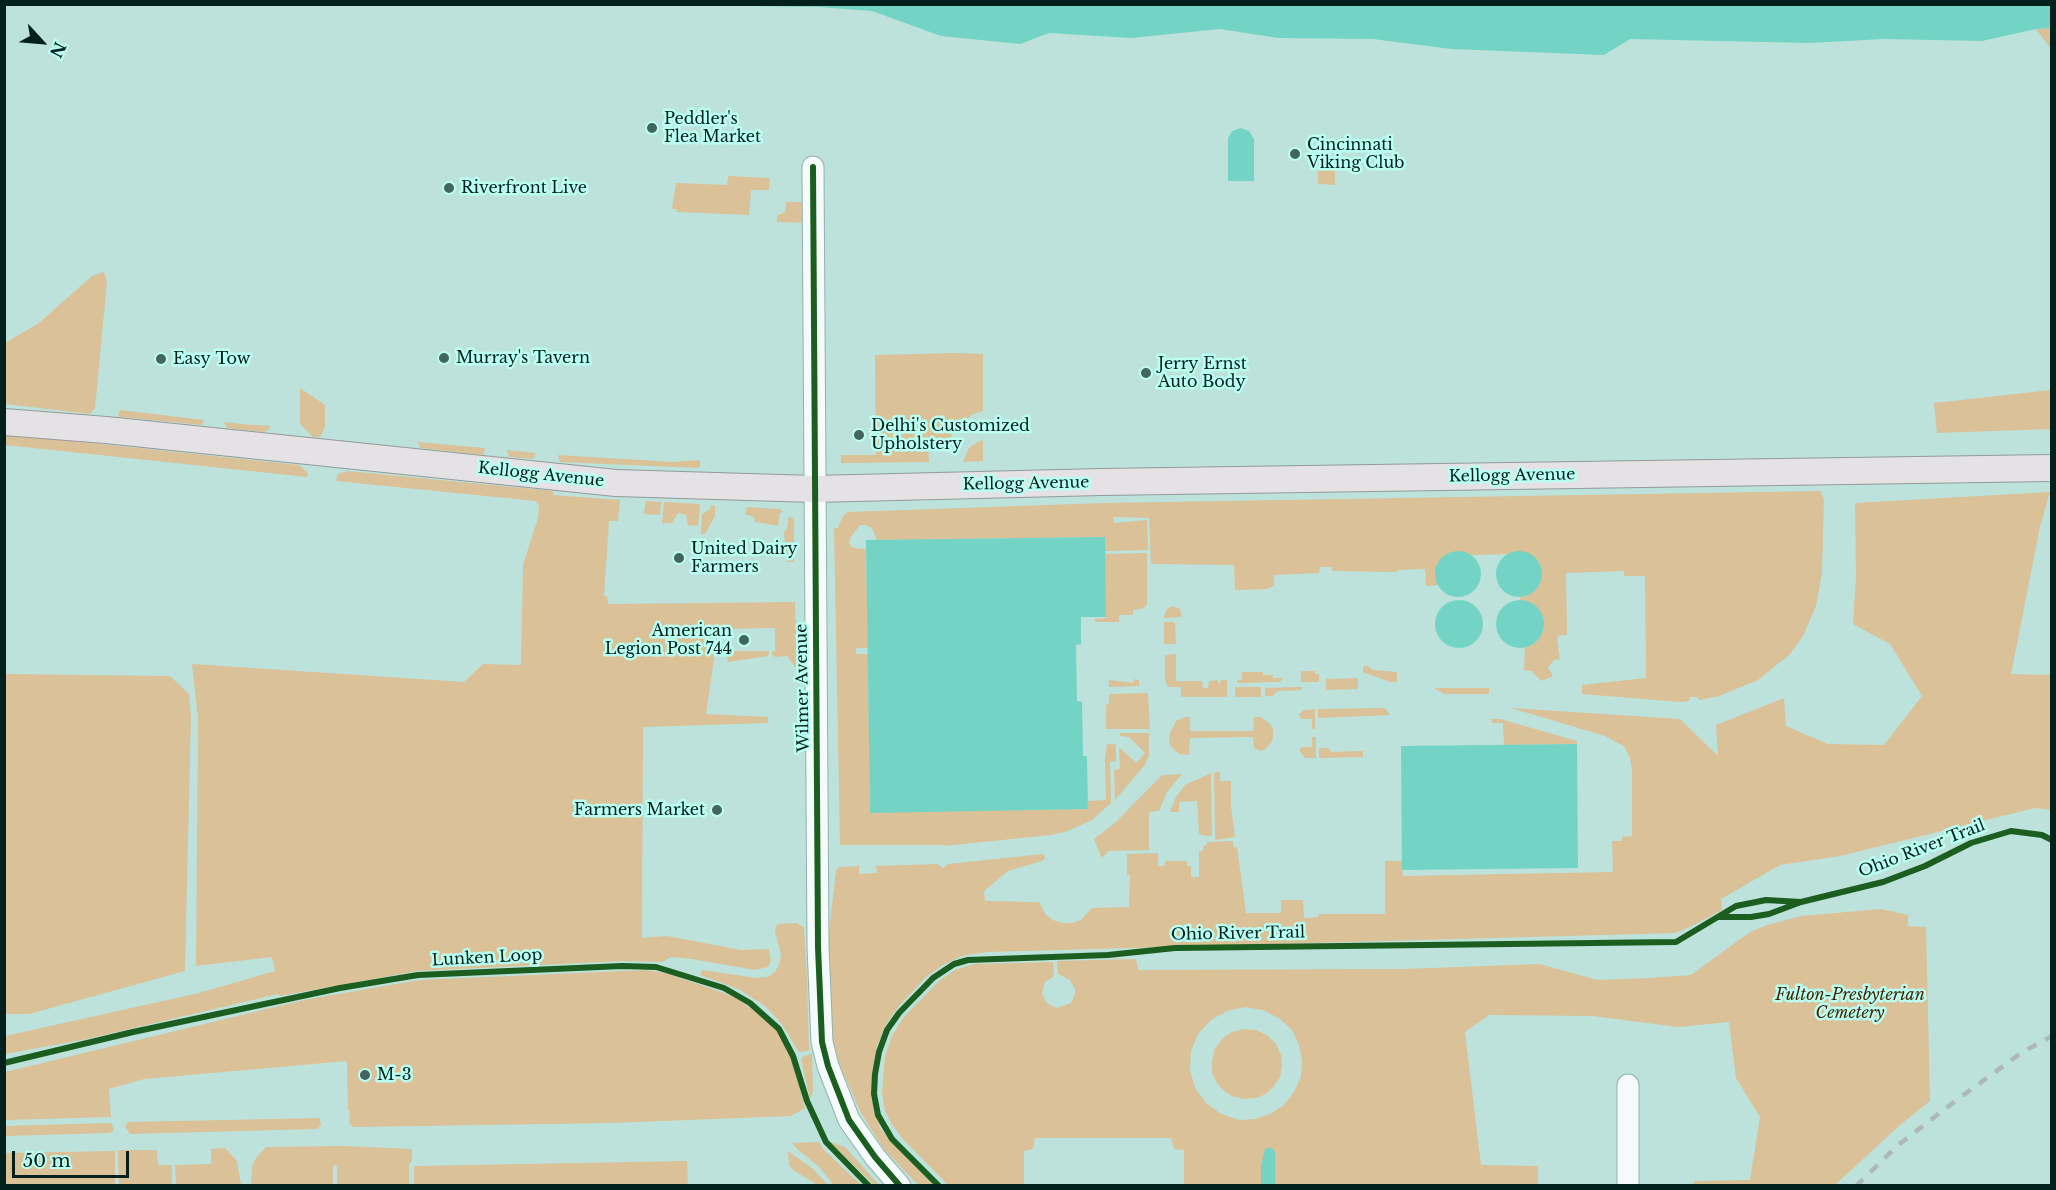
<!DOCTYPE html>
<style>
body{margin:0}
#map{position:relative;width:2056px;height:1190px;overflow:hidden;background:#bce2db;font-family:"Libre Baskerville",serif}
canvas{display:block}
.frame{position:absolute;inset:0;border:6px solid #03201c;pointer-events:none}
.north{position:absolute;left:12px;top:12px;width:60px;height:60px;-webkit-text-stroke:4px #b9fff2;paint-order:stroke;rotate:116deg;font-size:16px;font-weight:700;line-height:24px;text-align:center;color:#03201c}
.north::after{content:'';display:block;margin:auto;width:21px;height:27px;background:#03201c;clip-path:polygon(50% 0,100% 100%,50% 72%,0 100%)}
.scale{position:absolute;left:12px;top:1151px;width:117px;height:27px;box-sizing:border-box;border:3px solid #03201c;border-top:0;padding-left:8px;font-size:18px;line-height:21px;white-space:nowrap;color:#03201c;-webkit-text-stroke:4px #b9fff2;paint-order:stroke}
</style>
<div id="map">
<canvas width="2056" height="1190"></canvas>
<div class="frame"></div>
<div class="north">N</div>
<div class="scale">50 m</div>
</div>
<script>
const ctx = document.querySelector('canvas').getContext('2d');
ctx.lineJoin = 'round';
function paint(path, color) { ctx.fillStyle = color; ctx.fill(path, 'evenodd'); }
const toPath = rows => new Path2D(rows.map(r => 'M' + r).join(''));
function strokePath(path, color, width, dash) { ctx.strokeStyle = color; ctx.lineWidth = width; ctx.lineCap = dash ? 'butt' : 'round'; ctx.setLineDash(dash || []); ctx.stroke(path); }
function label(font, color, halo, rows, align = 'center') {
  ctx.font = font + ' "Libre Baskerville",serif'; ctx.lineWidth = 5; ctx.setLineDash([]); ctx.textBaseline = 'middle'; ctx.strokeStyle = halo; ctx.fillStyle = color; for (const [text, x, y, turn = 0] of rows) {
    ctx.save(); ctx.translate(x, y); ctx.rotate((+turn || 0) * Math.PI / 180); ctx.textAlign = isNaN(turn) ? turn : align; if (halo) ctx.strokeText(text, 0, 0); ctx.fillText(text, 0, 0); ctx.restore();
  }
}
paint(toPath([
 [2051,28,2051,49,2036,29],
 [1318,168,1335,169,1335,185,1318,184],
 [728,176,770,178,769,190,751,190,749,215,677,212,676,209,672,209,676,183,727,185],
 [786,202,807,202,807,223,777,222,777,216,785,212],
 [104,272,107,282,95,408,90,414,5,404,5,343,39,323,92,276],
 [957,353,983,354,983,411,973,414,952,432,949,447,928,447,929,462,841,463,841,455,876,455,875,355],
 [300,388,325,405,325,427,320,437,313,437,300,424],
 [2051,390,2051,429,1937,433,1934,403],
 [120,410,204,420,202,425,120,417,118,416],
 [224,422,241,424,271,426,267,431,262,432,227,428],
 [5,434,299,465,308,473,307,477,5,445],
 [983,440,983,461,963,462,969,448,976,443],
 [418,442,485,448,483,455,420,448],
 [507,450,536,453,533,459,509,457],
 [558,455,673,462,699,460,701,464,699,468,560,462],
 [348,471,553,491,553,495,620,500,618,521,609,521,604,596,607,596,608,604,795,602,796,630,801,631,802,666,795,667,787,656,775,657,772,655,772,652,775,651,775,628,714,629,714,659,706,714,768,717,768,723,643,727,642,938,667,936,741,950,769,949,771,961,768,967,755,970,692,959,671,957,662,962,622,961,418,971,280,996,278,994,87,1039,5,1054,5,1036,199,993,275,971,272,957,196,966,198,718,192,664,464,682,483,664,521,665,523,565,538,518,539,506,536,501,336,481,338,474],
 [1820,491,1824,500,1822,572,1816,606,1803,636,1790,654,1758,680,1719,696,1700,700,1696,697,1690,697,1689,701,1680,702,1582,694,1582,685,1646,678,1645,576,1624,576,1624,571,1566,573,1567,635,1560,635,1557,638,1560,659,1554,660,1548,667,1553,676,1541,681,1532,671,1524,670,1525,648,1536,642,1544,629,1523,600,1520,600,1520,597,1528,596,1515,551,1508,554,1471,555,1468,553,1437,567,1435,574,1439,585,1426,586,1425,569,1397,570,1397,572,1332,571,1331,567,1320,567,1319,573,1274,575,1274,586,1267,589,1235,590,1234,565,1151,564,1149,518,1113,517,1114,523,1147,520,1148,550,1105,551,1105,537,877,540,872,528,866,525,860,525,850,538,849,543,853,548,866,549,868,648,856,648,856,654,868,654,870,812,1088,809,1088,801,1106,800,1105,759,1107,744,1116,744,1116,761,1110,762,1111,803,1092,820,1068,831,1051,835,944,846,944,845,840,845,834,528,838,528,843,516,848,512,1103,503],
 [2050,492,2040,527,2011,674,2051,675,2051,810,2035,808,1840,856,1780,865,1721,899,1722,910,1694,925,1675,933,986,952,962,956,943,965,926,977,899,1006,886,1024,877,1046,872,1080,871,1097,880,1128,897,1148,934,1185,918,1185,884,1149,861,1113,839,1063,831,1032,828,986,828,942,836,870,840,867,859,866,859,874,877,873,876,866,937,864,943,868,948,864,1043,854,1045,858,1042,861,1008,871,984,891,985,901,1039,902,1046,915,1053,920,1062,923,1072,923,1081,920,1092,908,1129,907,1130,875,1127,875,1127,854,1158,853,1158,866,1164,866,1165,861,1187,861,1187,866,1191,866,1191,877,1199,877,1199,851,1203,851,1204,845,1207,845,1207,842,1233,841,1234,848,1237,847,1246,913,1281,913,1281,900,1303,900,1304,918,1318,917,1319,914,1385,914,1385,861,1402,861,1403,876,1613,872,1612,841,1622,841,1622,837,1632,836,1632,770,1630,758,1624,746,1605,736,1511,708,1680,719,1718,756,1716,725,1784,698,1786,726,1828,744,1884,745,1922,696,1890,644,1853,624,1856,576,1855,503],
 [646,501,661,502,660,515,644,514],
 [664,502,700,504,698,526,688,525,686,515,678,513,672,523,662,523],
 [711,505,715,506,715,516,705,534,701,534,702,514,710,509],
 [747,507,779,509,784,512,780,513,778,526,755,522,754,517,745,514],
 [789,516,794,520,794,562,787,562,784,532,787,529],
 [1147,553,1147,605,1142,609,1133,610,1133,615,1119,615,1119,622,1095,622,1095,619,1106,618,1105,554],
 [1172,606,1180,609,1182,617,1164,618,1166,610],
 [1164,622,1175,622,1176,644,1164,644],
 [726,651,769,651,768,656,728,662],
 [1176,654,1176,681,1202,681,1203,688,1208,688,1209,681,1218,680,1218,683,1220,684,1221,680,1227,680,1227,697,1181,697,1181,687,1168,687,1165,680,1165,655],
 [1363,666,1368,666,1373,670,1397,672,1397,682,1390,682,1363,672],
 [1301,671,1315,671,1315,674,1319,674,1319,682,1301,682],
 [1242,672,1263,672,1263,675,1273,675,1273,678,1283,678,1280,682,1237,683,1237,680,1242,680],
 [5,674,170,676,189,694,191,716,185,971,29,1014,5,1014],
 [1358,678,1358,689,1326,690,1326,679],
 [1134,679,1139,680,1139,686,1109,687,1109,680,1134,683],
 [1235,687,1261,687,1261,697,1235,697],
 [1302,687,1302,690,1278,691,1272,696,1265,696,1265,688],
 [1434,688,1489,688,1489,694,1444,694],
 [1148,693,1150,729,1106,729,1106,705,1109,704,1109,694],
 [1382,708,1386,709,1390,715,1318,718,1318,709],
 [1315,709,1315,729,1312,729,1312,719,1301,719,1299,714,1304,710],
 [1185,717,1190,717,1190,731,1253,731,1254,717,1261,717,1270,724,1273,729,1273,739,1266,749,1261,751,1254,748,1253,737,1190,738,1189,755,1180,754,1174,750,1169,743,1170,733,1176,721],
 [1491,719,1500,719,1577,741,1577,744,1504,745,1503,723,1492,723],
 [1120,733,1149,733,1149,755,1145,765,1115,800,1114,770,1120,769,1119,747,1136,763,1145,753,1129,737,1120,736],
 [1312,737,1316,737,1316,758,1305,758,1299,750,1302,747,1312,747],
 [1319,748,1329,748,1331,752,1363,751,1363,757,1319,758],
 [1220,771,1220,781,1231,781,1231,806,1235,837,1215,840,1214,773],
 [1211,773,1212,836,1207,836,1199,834,1197,801,1179,802,1179,812,1170,812,1176,797,1185,785],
 [1182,774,1167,792,1159,811,1149,812,1149,850,1108,851,1102,858,1094,839,1116,822,1160,777,1164,775],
 [1881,909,1908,915,1908,926,1926,927,1930,1101,1900,1125,1835,1185,1693,1185,1695,1181,1750,1180,1760,1117,1736,1078,1729,1022,1678,1027,1593,1016,1489,1015,1465,1032,1481,1165,1538,1166,1538,1185,1184,1185,1184,1150,1174,1149,1171,1138,1035,1138,1033,1149,1024,1151,1024,1185,949,1186,902,1138,891,1123,885,1111,882,1094,885,1056,892,1036,903,1018,939,981,955,970,974,964,1053,962,1054,976,1045,982,1042,993,1047,1003,1057,1008,1071,1003,1075,994,1075,989,1070,980,1058,974,1057,961,1136,959,1138,970,1403,969,1540,964,1597,980,1649,978,1691,975,1750,932,1767,925,1801,916],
 [1245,1007,1263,1010,1280,1019,1292,1030,1299,1045,1302,1061,1301,1077,1294,1092,1284,1105,1270,1114,1255,1119,1239,1120,1221,1114,1206,1103,1195,1088,1190,1070,1191,1051,1198,1034,1211,1020,1227,1011],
 [796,923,804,927,807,979,809,1050,802,1052,798,1051,782,1024,764,1005,738,989,700,975,702,970,756,978,768,977,775,972,779,965,781,955,775,931,776,926,779,924],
 [645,970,666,973,735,997,765,1018,778,1032,791,1055,805,1108,791,1116,612,1123,353,1127,349,1123,350,1111,348,1110,347,1061,144,1079,109,1089,111,1117,5,1120,5,1072,304,1000,419,980],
 [1244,1029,1256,1030,1267,1035,1276,1044,1281,1055,1282,1066,1280,1077,1274,1086,1266,1094,1256,1098,1245,1099,1234,1097,1224,1091,1217,1083,1212,1073,1212,1060,1215,1049,1222,1039,1232,1032],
 [812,1054,813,1091,810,1099,801,1059,804,1056],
 [320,1118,321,1125,317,1129,130,1134,125,1127,128,1122],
 [111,1123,114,1130,110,1133,5,1136,5,1126],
 [819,1142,823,1149,861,1185,834,1185,818,1166,797,1149,792,1143],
 [830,1142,845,1147,879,1185,874,1185],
 [344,1146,412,1149,412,1161,409,1164,409,1185,337,1185,337,1166,333,1165,333,1185,251,1185,252,1167,256,1158,266,1147],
 [225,1148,237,1161,241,1185,176,1185,175,1165,211,1164,211,1149],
 [118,1150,157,1150,158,1165,172,1165,172,1185,143,1185,139,1184,119,1185],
 [115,1151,115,1185,5,1185,5,1153],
 [788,1151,813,1169,828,1185,817,1185,792,1169,789,1165],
 [687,1161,688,1185,414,1185,414,1166]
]), '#dac197');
paint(toPath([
 [2051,4,2051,28,2036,29,1982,41,1884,39,1809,43,1630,39,1604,55,1451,49,1373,39,1278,38,1220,29,1131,38,1049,33,1020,44,941,36,872,11,819,7,678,5],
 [1241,128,1249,131,1254,139,1254,181,1228,181,1228,138,1232,131],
 [1105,537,1106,617,1081,617,1081,644,1076,645,1077,701,1082,702,1083,756,1087,756,1088,809,870,813,866,540],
 '1496 574a23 23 0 1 1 46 0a23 23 0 1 1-46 0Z',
 '1435 574a23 23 0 1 1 46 0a23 23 0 1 1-46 0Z',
 '1496 624a24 24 0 1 1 48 0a24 24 0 1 1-48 0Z',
 '1435 624a24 24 0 1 1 48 0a24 24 0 1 1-48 0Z',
 [1577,744,1578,868,1402,870,1401,746],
 [1268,1148,1272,1148,1275,1152,1275,1185,1261,1185,1261,1166,1265,1149]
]), '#73d4c5');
const minor = toPath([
 [813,167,818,947,822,1042,828,1066,849,1120,875,1157,900,1186],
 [1628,1186,1628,1085]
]);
const major = toPath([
 [4,422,106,430,616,483,814,489,1102,482,2052,468]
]);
strokePath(minor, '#94b2ac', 23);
strokePath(major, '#949a9b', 28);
strokePath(minor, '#f5fbfa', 21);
strokePath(major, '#e4e2e4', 26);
strokePath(toPath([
 [1856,1186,1897,1146,1954,1102,2021,1053,2052,1036]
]), '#aeb8b6', 4.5, [10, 10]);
strokePath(toPath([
 [813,167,818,947,822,1042,828,1066,849,1120,875,1157,900,1186],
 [1719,917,1751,917,1769,914,1801,902,1883,882,1925,866,1971,843,2011,831,2042,835,2052,840],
 [4,1063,133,1032,340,988,418,975,622,966,656,967,724,988,750,1003,779,1029,793,1056,807,1101,826,1142,869,1186],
 [939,1186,892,1139,878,1115,874,1094,875,1074,879,1052,887,1030,899,1013,933,978,954,964,968,960,1108,955,1175,948,1676,942,1736,906,1766,900,1801,902]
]), '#1b5e20', 6);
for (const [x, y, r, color] of [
 [652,128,6,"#44645f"],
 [1295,154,6,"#44645f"],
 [449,188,6,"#44645f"],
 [444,358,6,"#44645f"],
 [161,359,6,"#44645f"],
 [1146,373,6,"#44645f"],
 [859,435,6,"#44645f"],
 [679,558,6,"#44645f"],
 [744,640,6,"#44645f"],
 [717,810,6,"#44645f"],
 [365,1075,6,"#44645f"]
]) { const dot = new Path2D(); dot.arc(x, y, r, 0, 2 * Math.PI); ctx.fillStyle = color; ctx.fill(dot); strokePath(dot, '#b9fff2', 2); }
label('16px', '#03201c', '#b9fff2', [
 ["Peddler's",664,119],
 ["Flea Market",664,137],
 ["Cincinnati",1307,145],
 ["Viking Club",1307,163],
 ["Riverfront Live",461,188],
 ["Murray's Tavern",456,358],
 ["Easy Tow",173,359],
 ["Jerry Ernst",1158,364],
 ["Auto Body",1158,382],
 ["Delhi's Customized",871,426],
 ["Upholstery",871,444],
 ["United Dairy",691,549],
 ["Farmers",691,567],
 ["American",732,631,"right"],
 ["Legion Post 744",732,649,"right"],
 ["Farmers Market",705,810,"right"],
 ["M-3",377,1075]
], 'left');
label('16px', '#03201c', '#b9fff2', [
 ["Kellogg Avenue",541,475,6],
 ["Kellogg Avenue",1512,476,-1],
 ["Kellogg Avenue",1026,484,-1],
 ["Wilmer Avenue",803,688,-91],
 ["Ohio River Trail",1922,849,-21],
 ["Ohio River Trail",1238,934,-1],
 ["Lunken Loop",487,958,-3]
]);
label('italic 16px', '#442300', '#b9fff2', [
 ["Fulton-Presbyterian",1850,995],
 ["Cemetery",1850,1013]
]);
</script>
